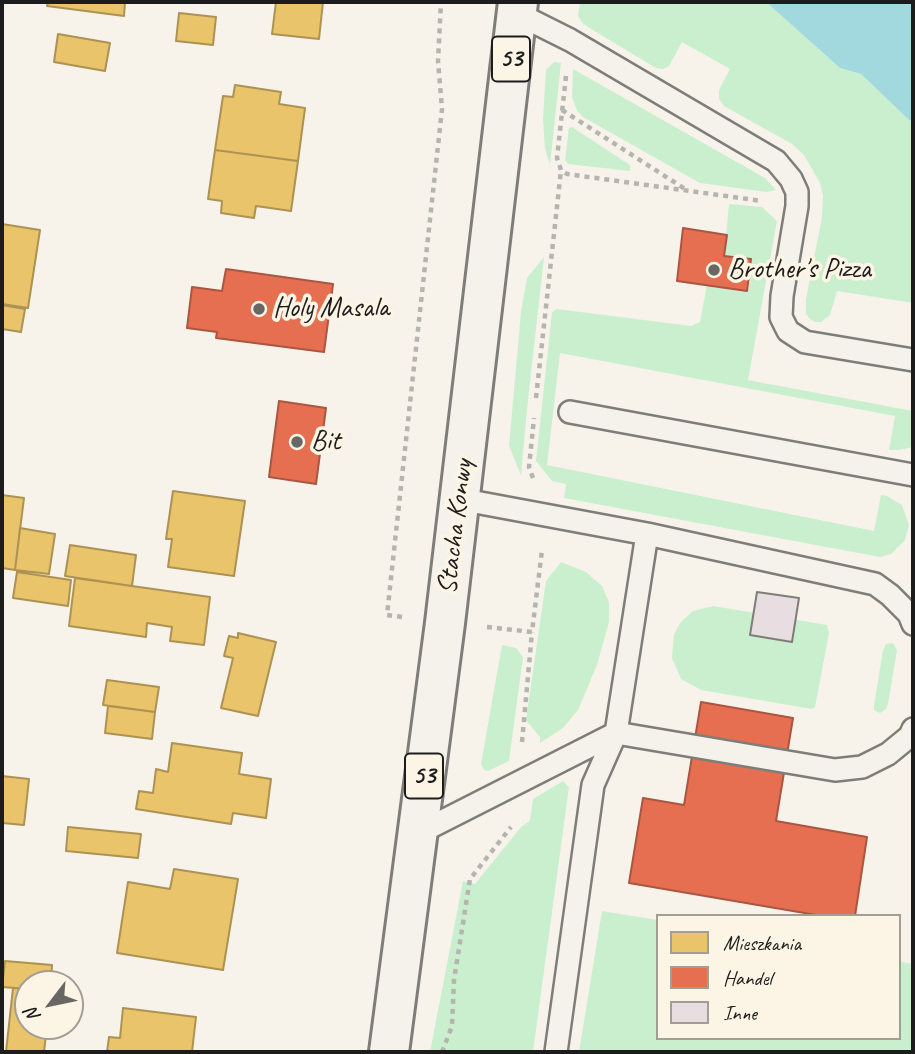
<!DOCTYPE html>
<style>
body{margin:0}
#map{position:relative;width:915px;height:1054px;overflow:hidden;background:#f7f3ea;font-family:Caveat,sans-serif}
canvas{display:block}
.frame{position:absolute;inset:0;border:4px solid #1c1c1c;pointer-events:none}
.legend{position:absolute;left:656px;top:914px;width:245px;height:126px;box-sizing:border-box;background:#fcf5e5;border:2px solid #a29e95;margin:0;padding:9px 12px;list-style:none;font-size:21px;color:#1c1c1c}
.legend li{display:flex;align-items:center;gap:14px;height:35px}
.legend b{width:35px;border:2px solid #a29e95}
.north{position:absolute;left:14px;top:970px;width:70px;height:70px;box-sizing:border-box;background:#fcf5e5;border:2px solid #a29e95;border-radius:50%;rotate:238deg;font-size:19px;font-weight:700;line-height:28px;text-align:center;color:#1c1c1c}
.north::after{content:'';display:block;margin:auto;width:24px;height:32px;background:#696764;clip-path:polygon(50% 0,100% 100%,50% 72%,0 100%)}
</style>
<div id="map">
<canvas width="915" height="1054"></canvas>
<div class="frame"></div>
<ul class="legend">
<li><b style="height:19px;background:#e9c46a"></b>Mieszkania</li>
<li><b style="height:19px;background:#e76f51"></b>Handel</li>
<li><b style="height:19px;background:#e8dee1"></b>Inne</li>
</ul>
<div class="north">N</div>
</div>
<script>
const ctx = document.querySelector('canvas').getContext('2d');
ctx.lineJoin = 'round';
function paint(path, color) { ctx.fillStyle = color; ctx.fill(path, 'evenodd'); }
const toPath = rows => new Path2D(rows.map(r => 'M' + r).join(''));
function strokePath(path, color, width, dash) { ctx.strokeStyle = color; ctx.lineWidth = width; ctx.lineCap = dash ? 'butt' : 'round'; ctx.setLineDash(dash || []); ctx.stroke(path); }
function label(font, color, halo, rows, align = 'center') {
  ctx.font = font + ' Caveat,sans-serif'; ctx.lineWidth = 7; ctx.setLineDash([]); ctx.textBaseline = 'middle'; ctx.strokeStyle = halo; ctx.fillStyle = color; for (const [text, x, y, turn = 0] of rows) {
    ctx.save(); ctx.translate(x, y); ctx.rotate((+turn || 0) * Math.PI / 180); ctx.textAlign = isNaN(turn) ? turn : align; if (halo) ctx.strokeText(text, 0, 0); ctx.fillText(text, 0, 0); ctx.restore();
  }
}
paint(toPath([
 [580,2,766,2,840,68,861,74,909,120,913,120,913,303,837,291,830,315,821,322,815,322,810,319,806,314,806,299,822,217,823,196,820,183,804,155,792,144,724,106,719,99,719,90,730,69,682,42,669,66,663,69,656,68,583,24,578,16],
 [554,62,561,63,550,165,545,149,543,119,546,70],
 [573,69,765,178,776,190,767,192,700,183,583,117,577,111,572,97],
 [572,127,630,165,630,171,568,164,565,160,569,128],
 [729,204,762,207,777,221,748,380,913,411,913,447,899,450,889,450,895,416,560,353,547,465,874,531,881,495,887,496,902,505,909,525,905,540,891,554,880,557,564,498,566,484,552,481,536,461,552,312,557,309,691,326,700,322,707,285,751,259,724,256],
 [544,257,527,409,521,475,509,446,521,312,527,278],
 [561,562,586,572,602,586,609,602,609,622,597,665,578,710,563,728,540,743,540,737,526,720,546,581],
 [713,606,827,625,829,633,815,707,812,709,701,690,681,679,672,658,674,634,681,622,693,611],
 [893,643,897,650,888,704,886,709,880,713,874,710,874,706,883,650,886,644],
 [502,645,516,648,523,657,509,761,488,771,484,770,481,764],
 [563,781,569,787,533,1052,430,1052,463,881,475,884,521,827,530,821,533,799],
 [602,911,658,920,658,1038,899,1038,899,961,913,964,913,1052,579,1052]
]), '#c9efcf');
paint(toPath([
 [766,2,913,2,913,120,909,120,861,74,840,68]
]), '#a2d9de');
const homes = toPath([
 [48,2,125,2,124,16,47,6,48,2],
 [276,2,323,2,319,39,272,34,276,2],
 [179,13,216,17,213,45,176,41,179,13],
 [58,34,110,43,105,71,54,62,58,34],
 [235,85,281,92,279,104,305,108,298,161,215,150,223,96,233,97,235,85],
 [215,150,298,161,291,211,256,206,254,218,221,213,222,201,208,199,215,150],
 [2,224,40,230,28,308,2,304,2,224],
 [2,305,25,309,21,332,2,329,2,305],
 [173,491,245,501,234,576,168,567,172,539,166,539,173,491],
 [2,495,24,498,15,570,2,568,2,495],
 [20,528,55,534,49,574,15,570,20,528],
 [70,545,136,555,132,586,65,576,70,545],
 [17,572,71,580,68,606,13,598,17,572],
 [75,578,210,597,204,645,170,641,172,627,147,623,146,637,69,626,75,578],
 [238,633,276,642,258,716,221,708,233,658,224,656,229,636,238,638,238,633],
 [107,680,159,687,155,712,103,705,107,680],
 [108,706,155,712,152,739,105,733,108,706],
 [172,743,242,753,239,774,271,779,266,818,233,813,231,824,136,809,139,791,153,793,156,769,168,772,172,743],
 [2,776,29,779,24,825,2,823,2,776],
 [68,827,141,834,138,858,66,851,68,827],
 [174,869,238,879,223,970,117,953,128,882,170,889,174,869],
 [5,961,52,965,51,984,28,984,28,989,2,987,5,961],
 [13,988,28,989,28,1026,47,1026,44,1052,46,1052,6,1052,13,988],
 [123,1008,196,1017,192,1052,107,1052,109,1037,120,1038,123,1008]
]);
paint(homes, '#e9c46a');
strokePath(homes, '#ac9253', 2);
const shops = toPath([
 [683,228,727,235,724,256,751,259,747,291,677,281,683,228],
 [226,269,333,284,324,352,216,338,217,332,187,328,192,287,222,291,226,269],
 [279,401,326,408,316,484,269,477,279,401],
 [701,702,793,718,776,821,867,837,855,916,822,916,629,883,643,798,684,805,701,702]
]);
paint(shops, '#e76f51');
strokePath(shops, '#aa5641', 2);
const building = toPath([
 [757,592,799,598,792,642,750,635,757,592]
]);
paint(building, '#e8dee1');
strokePath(building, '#7f7d79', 2);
const lane = toPath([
 [516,13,570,40,776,161,791,179,797,192,797,206,782,296,781,317,788,331,805,342,913,360],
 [570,412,913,475],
 [459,499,647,534,875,584,890,595,909,614,913,624],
 [647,534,616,733,835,770,862,767,888,754,910,736,913,729],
 [417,834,616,733],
 [556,1052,593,785,616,733]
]);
const primary = toPath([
 [389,1052,445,623,518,2]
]);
strokePath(lane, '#7f7d79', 26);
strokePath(primary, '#7f7d79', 44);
strokePath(toPath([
 [566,76,557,158,561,170,567,174,762,201],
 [562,110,685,189],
 [536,398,561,170],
 [533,478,529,467,534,418],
 [402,617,387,615,442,109,438,61,441,2],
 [487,627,532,632,542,550],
 [522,742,532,632],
 [442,1052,452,1026,454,980,470,879,511,827]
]), '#b6b4af', 4.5, [5, 5]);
strokePath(lane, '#f5f2ec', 21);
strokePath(primary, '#f5f2ec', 38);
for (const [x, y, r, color] of [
 [714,270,7,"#696764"],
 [259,309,7,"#696764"],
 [297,442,7,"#696764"]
]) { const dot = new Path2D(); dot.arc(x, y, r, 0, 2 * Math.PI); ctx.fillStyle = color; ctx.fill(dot); strokePath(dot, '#fcf5e5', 2.5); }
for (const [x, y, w] of [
 [511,59,38],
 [424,776,38]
]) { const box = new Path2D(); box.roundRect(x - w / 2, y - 22.5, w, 45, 5); ctx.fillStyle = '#fcf5e5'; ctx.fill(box); strokePath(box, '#1c1c1c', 2); }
label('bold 26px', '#1c1c1c', null, [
 ["53",511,59],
 ["53",424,776]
]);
label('28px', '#1c1c1c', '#fcf5e5', [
 ["Brother's Pizza",728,270],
 ["Holy Masala",273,309],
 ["Bit",311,442]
], 'left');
label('28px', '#1c1c1c', '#fcf5e5', [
 ["Stacha Konwy",456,527,-83]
]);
</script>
